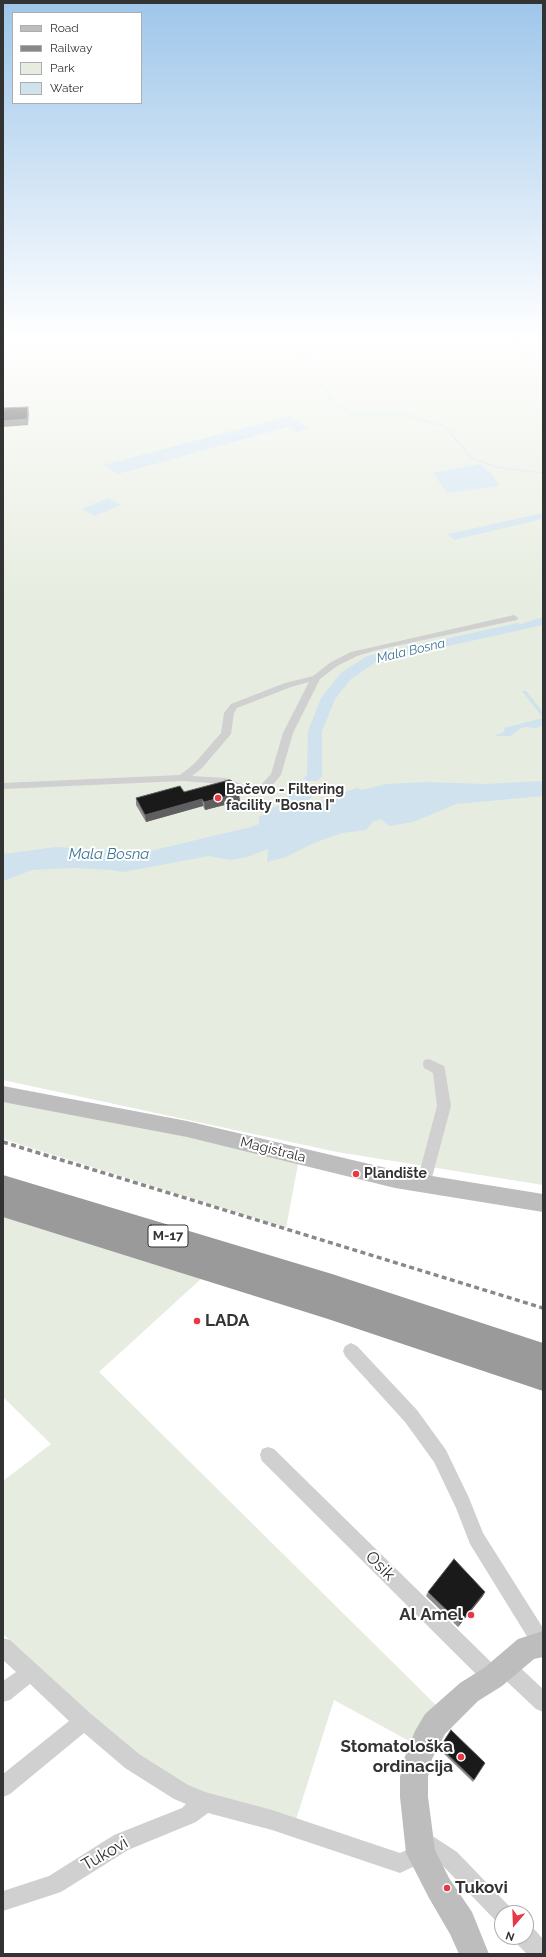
<!DOCTYPE html>
<meta charset="utf-8">
<style>
body{margin:0}
#map{position:relative;width:546px;height:1957px;overflow:hidden;background:#fff;font-family:Raleway,sans-serif}
canvas{display:block}
.frame{position:absolute;inset:0;border:4px solid #333;pointer-events:none}
.legend{position:absolute;left:12px;top:12px;width:130px;height:92px;box-sizing:border-box;background:#fff;border:1px solid #adadad;margin:0;padding:5px 7px;list-style:none;font-size:12px;color:#333}
.legend li{display:flex;align-items:center;gap:8px;height:20px}
.legend b{width:20px;border:1px solid #adadad}
.north{position:absolute;left:494px;top:1905px;width:40px;height:40px;box-sizing:border-box;background:#fff;border:1px solid #adadad;border-radius:50%;rotate:199deg;font-size:11px;font-weight:700;line-height:16px;text-align:center;color:#333}
.north::after{content:'';display:block;margin:auto;width:14px;height:18px;background:#e63946;clip-path:polygon(50% 0,100% 100%,50% 72%,0 100%)}
</style>
<div id="map">
<canvas width="546" height="1957"></canvas>
<div class="frame"></div>
<ul class="legend">
<li><b style="height:5px;background:#bdbdbd"></b>Road</li>
<li><b style="height:5px;background:#888"></b>Railway</li>
<li><b style="height:11px;background:#e6ecdf"></b>Park</li>
<li><b style="height:11px;background:#cfe2ee"></b>Water</li>
</ul>
<div class="north">N</div>
</div>
<script>
const ctx = document.querySelector('canvas').getContext('2d');
ctx.lineJoin = 'round';
function paint(path, color) { ctx.fillStyle = color; ctx.fill(path, 'evenodd'); }
const toPath = rows => new Path2D(rows.map(r => 'M' + r).join(''));
function strokePath(path, color, width, dash) { ctx.strokeStyle = color; ctx.lineWidth = width; ctx.lineCap = dash ? 'butt' : 'round'; ctx.setLineDash(dash || []); ctx.stroke(path); }
function label(font, color, halo, rows, align = 'center') {
  ctx.font = font + ' Raleway,sans-serif'; ctx.lineWidth = 4; ctx.setLineDash([]); ctx.textBaseline = 'middle'; ctx.strokeStyle = halo; ctx.fillStyle = color; for (const [text, x, y, turn = 0] of rows) {
    ctx.save(); ctx.translate(x, y); ctx.rotate((+turn || 0) * Math.PI / 180); ctx.textAlign = isNaN(turn) ? turn : align; if (halo) ctx.strokeText(text, 0, 0); ctx.fillText(text, 0, 0); ctx.restore();
  }
}
paint(toPath([
 [3,337,543,337,543,1185,337,1152,3,1080],
 [3,1100,299,1159,286,1228,3,1139],
 [3,1213,202,1278,99,1372,444,1713,411,1742,334,1700,293,1829,195,1791,128,1750,3,1634,3,1481,51,1444,3,1397]
]), '#e6ecdf');
paint(toPath([
 [289,416,310,428,297,432,288,427,118,474,103,465],
 [480,464,492,474,499,486,447,493,433,473],
 [108,498,121,505,95,516,82,509],
 [543,513,543,519,454,540,448,534],
 [522,691,526,691,543,712,543,725,536,728,525,727,519,729,511,736,495,736,505,731,504,728,543,718],
 [543,781,543,796,456,804,413,822,389,826,381,819,372,822,366,830,342,833,314,843,286,857,267,862,268,849,247,857,230,860,209,856,123,872,110,870,73,868,32,870,3,881,3,854,56,847,137,852,150,851,251,827,259,824,259,816,263,815,268,810,283,803,297,783,318,788,304,807,325,800,343,797,345,792,357,788,362,790,386,784,424,782,486,784]
]), '#cfe2ee');
strokePath(toPath([
 [296,337,307,342,301,351,308,367,333,401,351,414,404,414,445,427,472,458,496,467,543,473],
 [488,337,520,342,519,348,543,363],
 [520,342,543,344]
]), '#cfe2ee', 1.5);
paint(toPath([
 [543,617,543,625,376,662,351,679,335,699,322,731,322,776,317,781,307,781,304,778,307,775,308,731,321,698,341,673,367,656,518,623,521,624,543,617]
]), '#cfe2ee');
paint(toPath([
 [514,615,518,618,517,620,377,650,357,656,337,666,320,679,293,733,281,775,269,789,261,792,248,793,224,784,182,781,3,789,3,783,180,775,194,764,221,733,224,713,231,704,285,683,313,676,331,662,351,652,514,615],
 [309,682,283,733,271,774,261,785,249,787,226,778,192,776,202,768,231,734,234,713,237,708,291,687,309,682],
 [429,1059,444,1066,445,1070,451,1106,430,1185,428,1189,423,1191,418,1189,416,1185,437,1106,433,1073,424,1068,423,1064,424,1060,429,1059],
 [351,1343,357,1346,417,1410,446,1450,469,1498,483,1533,543,1628,543,1653,536,1651,470,1544,456,1508,434,1462,405,1422,345,1356,343,1351,345,1346,351,1343],
 [268,1447,274,1449,496,1667,498,1660,505,1658,512,1660,543,1689,543,1712,536,1709,502,1677,500,1684,493,1686,486,1684,262,1461,260,1455,262,1449,268,1447],
 [3,1638,10,1640,91,1714,139,1754,188,1785,205,1792,272,1810,400,1853,434,1837,457,1852,509,1906,513,1913,502,1913,502,1924,495,1920,443,1866,432,1858,400,1873,272,1830,208,1813,196,1822,128,1850,61,1892,3,1911,3,1891,49,1876,114,1835,182,1808,186,1804,174,1799,125,1768,84,1733,10,1794,3,1797,3,1774,69,1721,30,1684,10,1700,3,1702,3,1681,16,1672,3,1660,3,1638],
 [526,1926,534,1929,543,1939,543,1954,527,1954,518,1945,515,1937,526,1937,526,1926]
]), '#d0d0d0');
paint(toPath([
 [3,1086,187,1121,395,1170,543,1194,543,1212,395,1188,187,1137,3,1102,3,1086],
 [543,1631,543,1657,534,1659,502,1686,478,1701,445,1734,432,1759,428,1777,428,1797,435,1850,449,1878,472,1912,489,1954,459,1954,450,1934,429,1898,406,1853,400,1797,400,1777,404,1759,415,1731,425,1714,460,1683,484,1668,518,1639,543,1631]
]), '#bdbdbd');
paint(toPath([
 [3,1175,332,1274,543,1343,543,1391,328,1319,3,1217,3,1175]
]), '#9a9a9a');
strokePath(toPath([
 [3,1142,543,1308]
]), '#888', 3.5, [5, 3.5]);
paint(toPath([
 [184,792,240,801,205,810,203,806,146,822,136,805,136,798],
 [428,1592,483,1596,458,1627,426,1596],
 [451,1730,474,1780,473,1782,439,1749]
]), '#8c8c8c');
paint(toPath([
 [28,407,29,413,28,425,3,427,3,421],
 [239,793,240,801,205,810,204,802],
 [202,799,203,806,146,822,145,815],
 [485,1592,483,1596,458,1627,460,1623]
]), '#5f5f5f');
const building = toPath([
 [28,407,27,419,3,421,3,412,4,412,4,408,28,407],
 [229,780,232,781,239,793,204,802,202,799,145,815,136,798,180,786,184,792,229,780],
 [454,1559,485,1592,460,1623,428,1592,454,1559],
 [451,1730,485,1763,474,1780,440,1747,451,1730]
]);
paint(building, '#1a1a1a');
strokePath(building, '#5f5f5f', 1);
const sky = ctx.createLinearGradient(0, 0, 0, 611);
sky.addColorStop(0, '#9ec6ea');
sky.addColorStop(0.55, '#fff');
sky.addColorStop(1, '#ffffff00');
ctx.fillStyle = sky;
ctx.fillRect(0, 0, 546, 611);
for (const [x, y, r, color] of [
 [218,798,4,"#e63946"],
 [356,1174,4,"#e63946"],
 [197,1321,4,"#e63946"],
 [471,1615,4,"#e63946"],
 [461,1757,4,"#e63946"],
 [447,1888,4,"#e63946"]
]) { const dot = new Path2D(); dot.arc(x, y, r, 0, 2 * Math.PI); ctx.fillStyle = color; ctx.fill(dot); strokePath(dot, '#fff', 1.5); }
label('italic 13px', '#3f7597', '#fff', [
 ["Mala Bosna",411,651,-13]
]);
for (const [x, y, w] of [
 [168,1236,40]
]) { const box = new Path2D(); box.roundRect(x - w / 2, y - 11, w, 22, 3); ctx.fillStyle = '#fff'; ctx.fill(box); strokePath(box, '#333', 1); }
label('bold 13px', '#333', null, [
 ["M-17",168,1236]
]);
label('bold 14px', '#333', '#fff', [
 ["Bačevo - Filtering",226,790],
 ["facility \"Bosna I\"",226,806],
 ["Plandište",364,1174]
], 'left');
label('14px', '#333', '#fff', [
 ["Magistrala",273,1150,14]
]);
label('italic 15px', '#3f7597', '#fff', [
 ["Mala Bosna",109,854]
]);
label('bold 17px', '#333', '#fff', [
 ["LADA",205,1321],
 ["Al Amel",463,1615,"right"],
 ["Stomatološka",453,1747,"right"],
 ["ordinacija",453,1767,"right"],
 ["Tukovi",455,1888]
], 'left');
label('17px', '#333', '#fff', [
 ["Osik",380,1566,45],
 ["Tukovi",105,1854,-30]
]);
</script>
